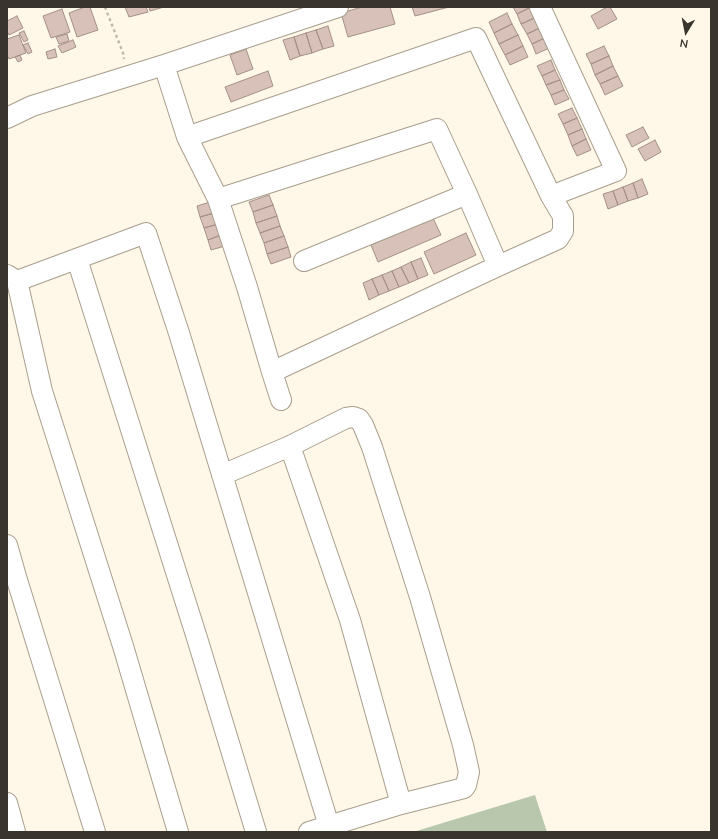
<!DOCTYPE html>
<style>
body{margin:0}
#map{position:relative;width:718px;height:839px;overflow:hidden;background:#fff7e8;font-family:Mulish,sans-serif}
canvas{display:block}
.frame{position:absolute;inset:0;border:8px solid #39352e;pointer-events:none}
.north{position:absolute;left:666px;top:12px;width:40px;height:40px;-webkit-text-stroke:3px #fff7e8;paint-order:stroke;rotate:190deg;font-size:11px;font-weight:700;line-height:16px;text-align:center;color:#39352e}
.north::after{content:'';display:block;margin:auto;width:14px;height:18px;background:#39352e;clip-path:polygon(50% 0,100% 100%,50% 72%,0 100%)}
</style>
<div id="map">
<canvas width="718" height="839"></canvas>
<div class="frame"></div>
<div class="north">N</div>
</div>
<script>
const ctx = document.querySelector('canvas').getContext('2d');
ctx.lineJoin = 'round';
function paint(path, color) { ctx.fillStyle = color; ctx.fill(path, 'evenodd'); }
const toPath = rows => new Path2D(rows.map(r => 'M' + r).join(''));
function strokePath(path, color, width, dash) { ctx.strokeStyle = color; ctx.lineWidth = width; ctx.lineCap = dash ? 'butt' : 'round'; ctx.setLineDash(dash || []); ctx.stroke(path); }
paint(toPath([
 [535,795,547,832,413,832]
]), '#b9c8ac');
const building = toPath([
 [85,7,90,7,98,30,77,37,69,13,85,7],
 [125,7,146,7,148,12,129,17,125,7],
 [149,7,164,7,150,11,149,7],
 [362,7,390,7,395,24,348,37,341,13,362,7],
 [412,7,449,7,415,16,412,7],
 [513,7,531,7,517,14,513,7],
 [531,7,539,16,521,24,517,14,531,7],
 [607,7,610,7,617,19,598,29,591,16,607,7],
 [62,9,70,32,51,38,43,16,62,9],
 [507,13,512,24,494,33,489,22,507,13],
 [17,16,23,28,9,35,7,31,7,21,17,16],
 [539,16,544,26,527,34,521,24,539,16],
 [512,24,518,35,499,44,494,33,512,24],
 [328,26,334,46,323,49,316,30,328,26],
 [544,26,549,36,532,44,527,34,544,26],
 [316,30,323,49,312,53,306,33,316,30],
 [24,31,28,40,24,42,19,33,24,31],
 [306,33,312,53,300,56,294,37,306,33],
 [67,34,69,41,59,44,56,37,67,34],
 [19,35,26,53,9,59,7,55,7,39,19,35],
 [518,35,523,46,505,55,499,44,518,35],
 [549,36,554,46,536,54,532,44,549,36],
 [294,37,300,56,290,60,283,40,294,37],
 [73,40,76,47,62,53,58,46,73,40],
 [28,43,32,52,28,54,23,45,28,43],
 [523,46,528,57,510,65,505,55,523,46],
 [604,46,609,56,591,64,586,54,604,46],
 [55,49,57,57,48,59,46,52,55,49],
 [246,49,253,69,237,75,230,55,246,49],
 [20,55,22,60,18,62,15,57,20,55],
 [609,56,613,66,595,75,591,64,609,56],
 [551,60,555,70,542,76,537,66,551,60],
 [613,66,618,76,600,84,595,75,613,66],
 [555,70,560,80,546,85,542,76,555,70],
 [268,71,273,86,231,102,225,87,268,71],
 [618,76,623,86,605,95,600,84,618,76],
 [560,80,564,90,551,95,546,85,560,80],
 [564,90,569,99,555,105,551,95,564,90],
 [572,108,577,118,563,124,558,114,572,108],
 [577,118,582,129,568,135,563,124,577,118],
 [643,127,649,138,632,147,626,135,643,127],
 [582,129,586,139,572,146,568,135,582,129],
 [586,139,591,150,577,156,572,146,586,139],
 [655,140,661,152,645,161,638,149,655,140],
 [642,179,648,194,638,198,633,183,642,179],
 [633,183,638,198,628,201,623,187,633,183],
 [623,187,628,201,618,205,613,191,623,187],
 [613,191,618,205,608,209,603,194,613,191],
 [269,195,273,205,253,212,249,202,269,195],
 [210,202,214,213,200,217,197,206,210,202],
 [273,205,277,216,256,223,253,212,273,205],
 [214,213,218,224,204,228,200,217,214,213],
 [277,216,280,226,260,233,256,223,277,216],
 [433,218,441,235,378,262,371,245,433,218],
 [218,224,221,235,208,240,204,228,218,224],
 [280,226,284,236,264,243,260,233,280,226],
 [466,233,476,255,434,274,424,252,466,233],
 [221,235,225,246,211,250,208,240,221,235],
 [284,236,288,247,267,254,264,243,284,236],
 [288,247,291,257,271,264,267,254,288,247],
 [421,258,428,275,418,279,411,262,421,258],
 [411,262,418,279,409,283,401,267,411,262],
 [401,267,409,283,399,287,392,271,401,267],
 [392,271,399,287,389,291,382,275,392,271],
 [382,275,389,291,379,295,372,279,382,275],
 [372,279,379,295,369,300,363,283,372,279]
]);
paint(building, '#d7c1b9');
strokePath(building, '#a49088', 1);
const minor = toPath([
 [540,7,616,171,551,196],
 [164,65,187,137,218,199,247,287,272,372,281,400],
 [7,118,32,106,164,65,338,7],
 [187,137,476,38,551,196,563,216,563,231,558,239,498,266,272,372],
 [218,199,437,129,467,194,498,266],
 [77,259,197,638,256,832],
 [304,261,467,194],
 [7,275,17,281,42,391,123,646,178,832],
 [17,281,146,233,179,333,329,826],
 [290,446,350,620,401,804],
 [222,475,290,446,346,418,353,417,359,419,363,425,372,447,420,597,463,745,469,772,466,785,464,788,401,804,309,832],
 [7,545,17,580,95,832],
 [7,803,15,832]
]);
strokePath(minor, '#a89e8d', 22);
strokePath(toPath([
 [105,7,123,53,124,59]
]), '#c1bbae', 2.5, [3, 3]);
strokePath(minor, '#fff', 20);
</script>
